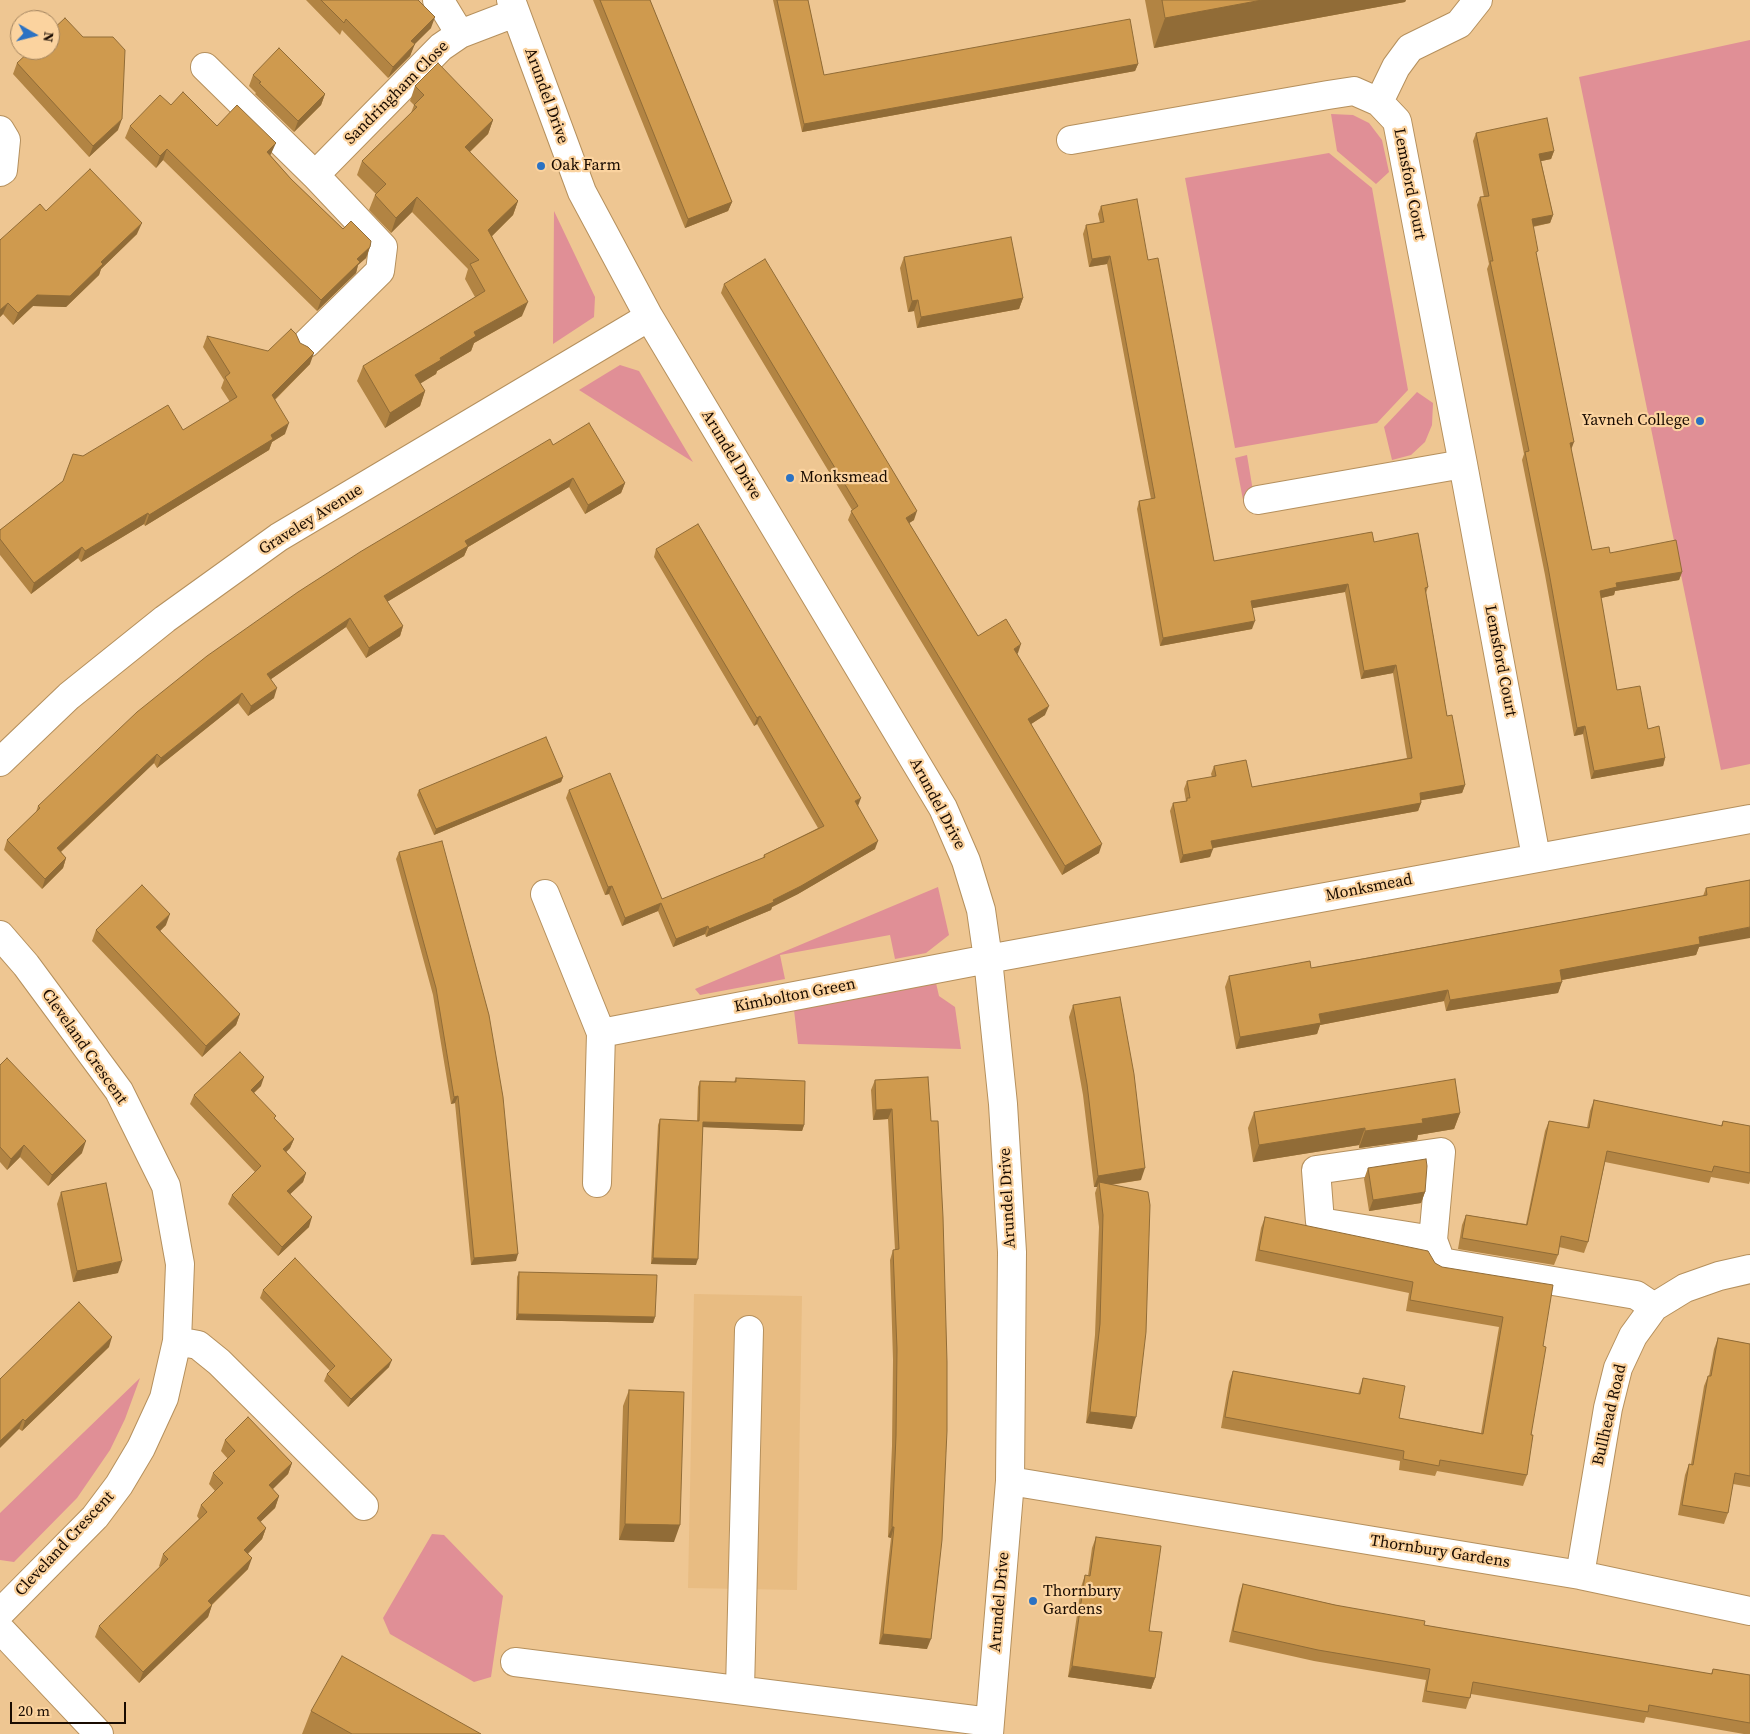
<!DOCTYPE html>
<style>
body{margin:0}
#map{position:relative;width:1750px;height:1734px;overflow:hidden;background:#eec692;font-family:"Source Serif 4",serif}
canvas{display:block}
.north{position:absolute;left:10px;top:10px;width:50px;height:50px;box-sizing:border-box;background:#fbd39f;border:1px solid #a1835f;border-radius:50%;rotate:98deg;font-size:14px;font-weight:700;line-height:20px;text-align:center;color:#190b00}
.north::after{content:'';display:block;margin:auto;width:18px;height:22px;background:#2b72c3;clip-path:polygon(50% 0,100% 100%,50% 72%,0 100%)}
.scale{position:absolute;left:10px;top:1702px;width:116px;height:22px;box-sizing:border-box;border:2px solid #190b00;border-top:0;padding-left:6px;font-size:15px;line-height:18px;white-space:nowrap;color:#190b00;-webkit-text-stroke:4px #fbd39f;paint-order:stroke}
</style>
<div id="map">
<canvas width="1750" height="1734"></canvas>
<div class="north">N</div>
<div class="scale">20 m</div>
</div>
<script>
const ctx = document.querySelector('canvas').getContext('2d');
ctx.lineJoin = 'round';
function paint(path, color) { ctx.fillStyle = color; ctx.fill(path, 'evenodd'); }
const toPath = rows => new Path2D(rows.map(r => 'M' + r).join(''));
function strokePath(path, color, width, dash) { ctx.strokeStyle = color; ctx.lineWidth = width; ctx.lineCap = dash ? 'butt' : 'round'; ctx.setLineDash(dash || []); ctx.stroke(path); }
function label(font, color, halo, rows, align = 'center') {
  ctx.font = font + ' "Source Serif 4",serif'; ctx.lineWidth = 4.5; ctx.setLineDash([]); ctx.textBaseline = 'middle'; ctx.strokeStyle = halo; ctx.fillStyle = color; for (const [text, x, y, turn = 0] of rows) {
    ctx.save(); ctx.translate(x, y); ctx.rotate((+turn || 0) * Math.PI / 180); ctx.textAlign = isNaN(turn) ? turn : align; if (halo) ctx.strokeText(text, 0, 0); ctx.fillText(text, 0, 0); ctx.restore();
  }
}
paint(toPath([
 [694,1294,802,1296,797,1590,688,1588]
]), '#e8bc82');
paint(toPath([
 [1750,40,1750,764,1721,770,1579,77],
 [1331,114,1353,115,1369,123,1382,140,1389,172,1376,184,1337,151],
 [1329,153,1372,188,1408,390,1377,423,1235,448,1185,178],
 [554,211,595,297,594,317,553,344],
 [620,365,639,371,693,462,579,390],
 [1417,392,1433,403,1432,425,1425,442,1411,455,1392,460,1384,427],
 [1247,455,1257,515,1250,512,1244,505,1235,458],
 [938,887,949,935,926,953,895,959,890,935,780,955,785,979,700,995,695,989],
 [936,983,939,996,955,1007,961,1049,798,1044,794,1010],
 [140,1378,125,1419,110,1450,77,1498,14,1562,0,1560,0,1513],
 [432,1534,444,1535,503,1596,491,1677,474,1682,390,1634,383,1618]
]), '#e08f96');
const minor = toPath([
 [437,0,443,6,460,34],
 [511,0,582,192,649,317,943,808,966,861,981,910,988,959,1003,1104,1012,1252,1010,1481,989,1734],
 [205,67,315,175,383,247,380,271,307,343],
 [1379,102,1396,67,1410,48,1459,24,1478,0],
 [0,130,6,140,3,170,0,172],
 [1071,140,1328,95,1354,91,1379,102,1397,121,1463,464,1536,857],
 [315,175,441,47,460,34,515,13],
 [1258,500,1463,464],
 [0,762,69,696,165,619,279,537,649,317],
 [545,894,601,1033],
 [0,935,26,965,119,1091,166,1186,180,1264,177,1341,164,1398,141,1448,119,1485,95,1517,0,1613],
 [597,1183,601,1033,988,959,1750,819],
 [1433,1240,1320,1222,1316,1170,1441,1152,1433,1240,1441,1262,1636,1295,1654,1307],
 [177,1341,198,1345,219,1362,364,1506],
 [1010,1481,1580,1575,1750,1611],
 [1580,1575,1608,1408,1618,1368,1633,1336,1654,1307,1685,1288,1719,1276,1750,1269],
 [0,1629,99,1734],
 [515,1662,990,1722],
 [740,1689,749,1330]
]);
strokePath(minor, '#b5905d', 30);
strokePath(minor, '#fff', 28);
paint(toPath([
 [306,0,418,0,431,28,414,44,410,56,388,78,342,30,340,35],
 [593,0,650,0,732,202,728,211,685,228],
 [773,0,808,0,824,75,1138,64,1135,71,802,132],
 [1145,0,1406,0,1405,2,1154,48],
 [17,63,118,130,89,157,13,74],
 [253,75,325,94,321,105,294,132,255,94,256,93,249,86],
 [415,86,493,120,488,134,470,152,518,201,513,215,492,236,522,316,474,343,471,351,437,371,436,374,420,383,425,391,420,406,385,428,357,381,363,366,475,297,465,279,468,269,412,212,391,233,369,210,375,195,376,194,357,175,362,161,411,113,414,105,410,101],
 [171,105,217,126,271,154,270,155,291,179,343,229,370,247,366,258,358,265,356,273,317,311,163,160,156,168,125,138,130,126],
 [1476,133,1554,151,1551,159,1541,161,1553,215,1550,223,1533,227,1536,256,1571,449,1592,550,1610,553,1682,572,1679,580,1615,591,1614,595,1601,598,1617,690,1648,729,1665,758,1663,766,1591,779,1583,734,1574,736,1545,575,1522,460,1524,454,1487,269,1489,264,1477,205,1480,197,1484,197,1473,141],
 [1101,206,1148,260,1214,561,1374,542,1428,587,1426,593,1447,716,1465,785,1462,793,1421,800,1421,803,1418,811,1212,848,1210,857,1180,863,1170,811,1173,803,1186,801,1184,789,1187,781,1212,777,1211,774,1214,766,1252,787,1407,758,1393,673,1361,679,1345,592,1252,608,1252,629,1160,646,1137,509,1139,501,1151,499,1107,264,1089,267,1083,234,1086,225,1100,223,1098,214],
 [46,211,137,234,101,269,99,275,66,307,33,306,13,325,3,314,0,317,0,240],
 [904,257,1023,298,1019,309,917,328,914,311,908,312,900,268],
 [724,284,914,520,909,523,978,636,1018,653,1017,654,1045,715,1031,724,1099,853,1062,875,848,520,852,510,721,293],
 [207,336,310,364,275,400,285,434,272,442,269,450,145,526,144,524,81,562,78,558,31,594,0,555,0,530,63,481,83,456,183,430,230,402,221,388,224,380,203,347],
 [553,445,625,483,621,493,585,514,569,487,468,547,464,556,387,602,403,626,400,636,366,658,346,627,271,679,274,698,248,716,238,703,157,768,154,763,61,852,66,858,63,868,42,889,4,850,7,840,36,812,38,806],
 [656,549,858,806,875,849,798,894,772,907,771,910,706,937,705,934,673,947,658,911,622,926,609,894,605,895,566,798,569,790,662,899,763,858,764,855,818,828,757,724,754,726,654,557],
 [563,777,561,782,434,835,417,795,419,790],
 [399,852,516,1261,471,1265,455,1103,451,1104,433,995,396,859],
 [1750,880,1699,947,1696,955,1562,980,1558,993,1446,1011,1444,1001,1320,1025,1317,1034,1236,1049,1225,987,1229,976,1311,968,1703,896,1706,888],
 [166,925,160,931,240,1014,236,1025,202,1057,92,941,96,930],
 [1073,1005,1141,1180,1111,1185,1132,1429,1086,1423,1095,1335,1099,1227,1095,1193,1097,1187,1094,1187,1083,1095,1069,1017],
 [0,1065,82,1153,48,1186,20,1157,7,1170,0,1162],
 [928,1077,927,1649,879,1644,891,1538,888,1537,892,1446,893,1360,890,1260,893,1250,895,1250,888,1119,873,1120,871,1090,875,1080],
 [736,1078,804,1125,802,1131,703,1127,696,1265,651,1264,658,1125,660,1119,697,1121,698,1087,700,1081,734,1082],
 [261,1086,254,1093,275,1119,294,1139,290,1148,286,1152,306,1173,303,1182,290,1194,309,1227,278,1256,228,1204,232,1195,255,1172,190,1104,194,1095],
 [1594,1100,1721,1126,1723,1121,1750,1126,1750,1181,1749,1184,1711,1177,1709,1183,1605,1162,1588,1242,1584,1253,1559,1247,1558,1255,1554,1265,1458,1249,1462,1225,1466,1215,1526,1224,1545,1131,1549,1121,1587,1128,1590,1111],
 [1254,1112,1460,1113,1454,1129,1418,1135,1417,1140,1359,1148,1359,1145,1253,1162,1248,1128],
 [1368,1168,1425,1192,1421,1203,1369,1211,1364,1179],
 [61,1192,118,1273,73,1282,57,1204],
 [1265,1217,1435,1263,1543,1346,1531,1435,1527,1475,1523,1486,1437,1471,1435,1476,1399,1470,1400,1461,1221,1428,1229,1382,1233,1371,1358,1394,1363,1378,1399,1418,1481,1433,1499,1327,1406,1311,1409,1293,1255,1261,1261,1228],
 [519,1272,655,1317,653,1323,516,1320,517,1277],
 [263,1290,389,1367,348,1407,324,1381,327,1374,330,1371,260,1298],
 [1718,1338,1750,1344,1750,1487,1733,1484,1728,1513,1724,1524,1678,1515,1685,1475,1689,1464,1691,1464,1704,1386,1708,1376,1709,1376,1714,1349],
 [109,1347,22,1431,19,1429,0,1379],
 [629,1390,674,1542,619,1540,623,1406],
 [225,1440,292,1463,288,1474,272,1489,279,1496,275,1508,260,1522,266,1528,262,1539,248,1554,248,1569,212,1605,208,1617,139,1683,95,1637,99,1626,160,1567,159,1566,163,1554,199,1519,197,1516,201,1505,215,1491,209,1484,213,1473,228,1459,221,1451],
 [1096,1537,1149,1631,1155,1678,1151,1689,1068,1677,1081,1587,1085,1575,1088,1576,1092,1548],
 [1243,1584,1424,1625,1711,1674,1713,1669,1750,1675,1750,1734,1744,1734,1646,1717,1644,1723,1471,1694,1466,1709,1422,1702,1426,1680,1314,1661,1229,1642,1239,1596],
 [311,1711,481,1734,302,1734]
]), '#b28443');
paint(toPath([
 [1262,0,1406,0,1405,2,1154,48,1165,18],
 [435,17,431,28,407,52,411,41],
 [415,44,410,56,388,78,393,67],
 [1138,64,1135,71,802,132,804,124],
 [325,94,321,105,294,132,298,121],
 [122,119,118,130,89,157,93,146],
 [493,120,488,134,460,161,465,147],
 [276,143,271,154,263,163,267,152],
 [167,149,163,160,156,168,160,156],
 [1554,151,1551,159,1537,162,1539,154],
 [417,197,412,212,391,233,396,218],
 [518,201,513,215,483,245,488,230],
 [732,202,728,211,685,228,688,219],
 [1553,215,1550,223,1529,227,1532,219],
 [142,223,137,234,101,269,99,275,66,307,33,306,13,325,18,313,37,295,101,262],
 [370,247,366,258,358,265,356,273,317,311,321,300,357,259],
 [1110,256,1107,264,1089,267,1092,259],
 [1023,298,1019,309,917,328,921,317],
 [918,300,914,311,908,312,912,301],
 [528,302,522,316,474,343,471,351,437,371,436,374,410,390,415,375,440,358,474,332],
 [8,303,3,314,0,317,0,310],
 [314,353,310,364,268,406,272,395],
 [425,391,420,406,385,428,390,413],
 [289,423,285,434,272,442,269,450,145,526,149,515,271,435],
 [1574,442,1571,450,1570,443],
 [573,478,569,487,468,547,464,556,380,606,384,596,465,541],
 [625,483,621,493,585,514,588,505],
 [917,511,914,520,903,527,906,518],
 [148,513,144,524,81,562,85,551],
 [82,547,78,558,31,594,34,583],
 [1682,572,1679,580,1615,591,1614,595,1597,599,1600,591,1616,583],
 [1348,584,1345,592,1248,609,1251,601],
 [350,618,346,627,264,684,267,674],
 [1255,621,1252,629,1160,646,1163,638],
 [403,626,400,636,366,658,369,648],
 [1021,644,1018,653,1010,658,1014,649],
 [1396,665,1393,673,1361,679,1364,671],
 [277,688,274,698,248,716,251,706],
 [242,693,238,703,157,768,161,758],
 [1049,706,1045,715,1025,728,1028,719],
 [760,716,757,724,754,726,757,718],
 [1585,726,1583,734,1574,736,1577,728],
 [157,754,154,763,54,858,57,848],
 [1665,758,1663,766,1591,779,1594,771],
 [563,777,561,782,434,835,436,829],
 [1465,785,1462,793,1417,801,1420,793],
 [861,798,858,806,855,801],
 [1421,803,1418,811,1208,849,1211,841],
 [878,841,875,849,798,894,772,907,771,910,706,937,709,929,773,900],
 [1102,844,1099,853,1062,875,1065,866],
 [1213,849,1210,857,1180,863,1183,855],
 [66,858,63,868,42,889,45,879],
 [612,886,609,894,605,895,608,887],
 [661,903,658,911,622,926,625,918],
 [170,914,166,925,152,939,156,927],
 [708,926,705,934,673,947,676,939],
 [1750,927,1750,938,1699,947,1696,955,1556,981,1560,970,1699,937],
 [1562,982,1558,993,1446,1011,1450,1000],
 [1448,990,1444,1001,1320,1025,1317,1034,1236,1049,1240,1037,1319,1014],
 [240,1014,236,1025,202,1057,206,1046],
 [264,1077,261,1086,247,1099,251,1090],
 [458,1096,455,1103,451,1104,454,1097],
 [892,1109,888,1119,873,1120,876,1110],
 [1460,1113,1454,1129,1418,1135,1417,1140,1359,1148,1365,1131,1422,1119],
 [703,1122,804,1125,802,1131,701,1127],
 [1365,1128,1359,1145,1253,1162,1259,1145],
 [294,1139,290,1148,280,1158,283,1149],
 [86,1141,82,1153,48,1186,52,1175],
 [24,1145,20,1157,7,1170,11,1159],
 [1145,1168,1141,1180,1100,1186,1099,1182,1097,1187,1094,1187,1098,1176],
 [306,1173,303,1182,284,1200,287,1191],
 [1425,1192,1421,1203,1369,1211,1373,1200],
 [312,1217,309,1227,278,1256,282,1247],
 [518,1254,516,1261,471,1265,474,1258],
 [653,1258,698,1259,696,1265,651,1264],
 [122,1261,118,1273,73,1282,77,1271],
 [518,1314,655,1317,653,1323,516,1320],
 [112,1337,109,1347,22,1431,25,1421],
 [392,1360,389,1367,348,1407,351,1399],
 [1090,1412,1136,1417,1132,1429,1086,1423],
 [23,1419,19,1429,0,1448,0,1441],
 [292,1463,288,1474,265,1497,269,1485],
 [279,1496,275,1508,252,1530,257,1518],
 [625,1524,680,1525,674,1542,619,1540],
 [892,1527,894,1527,891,1538,888,1537],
 [266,1528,262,1539,240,1561,244,1550],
 [252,1558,248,1569,204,1612,208,1601],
 [212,1605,208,1617,139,1683,143,1672],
 [883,1634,931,1639,927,1649,879,1644],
 [1072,1666,1155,1678,1151,1689,1068,1677]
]), '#916c37');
const building = toPath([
 [321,0,418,0,435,17,411,41,415,44,393,67,346,19,344,23,321,0],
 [600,0,650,0,732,202,688,219,600,0],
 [777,0,808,0,824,75,1130,19,1138,64,804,124,777,0],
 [1162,0,1262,0,1165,18,1162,0],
 [65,18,83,37,113,37,125,50,122,119,93,146,17,63,31,50,50,50,50,32,65,18],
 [279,48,325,94,298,121,259,83,261,82,253,75,279,48],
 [438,63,493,120,465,147,518,201,488,230,528,302,474,332,476,336,440,358,441,360,415,375,425,391,390,413,363,366,485,291,470,264,479,260,417,197,396,218,375,195,386,184,362,161,417,107,414,105,424,95,415,86,438,63],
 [183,92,217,126,237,105,276,143,267,152,291,179,343,229,351,221,371,241,370,247,357,259,360,262,321,300,167,149,160,156,130,126,160,95,171,105,183,92],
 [1547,118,1554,151,1539,154,1553,215,1532,219,1538,251,1536,252,1574,442,1570,443,1592,550,1609,547,1610,553,1676,540,1682,572,1616,583,1617,587,1600,591,1617,690,1640,686,1648,729,1659,726,1665,758,1594,771,1585,726,1577,728,1548,567,1525,452,1529,451,1490,261,1493,261,1480,197,1489,196,1476,133,1547,118],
 [90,169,142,223,101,262,103,264,70,296,37,295,18,313,8,303,0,310,0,240,40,204,46,211,90,169],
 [1137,199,1148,260,1158,258,1214,561,1372,532,1374,542,1418,533,1428,587,1425,588,1447,716,1452,715,1465,785,1420,793,1421,803,1211,841,1213,849,1183,855,1173,803,1187,801,1187,798,1190,798,1187,781,1216,776,1214,766,1246,760,1252,787,1412,758,1396,665,1364,671,1348,584,1251,601,1255,621,1163,638,1139,501,1155,498,1110,256,1092,259,1086,225,1104,222,1101,206,1137,199],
 [1011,237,1023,298,921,317,918,300,912,301,904,257,1011,237],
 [765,259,917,511,906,518,978,636,1006,619,1021,644,1014,649,1049,706,1028,719,1102,844,1065,866,851,511,858,506,724,284,765,259],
 [291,329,296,334,300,343,308,347,314,353,272,395,289,423,271,435,273,439,149,515,148,513,85,551,82,547,34,583,0,539,0,530,63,481,73,454,83,456,168,405,183,430,237,397,225,377,230,373,207,336,268,351,291,329],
 [589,423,625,483,588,505,573,478,465,541,468,546,384,596,403,626,369,648,350,618,267,674,277,688,251,706,242,693,161,758,157,754,57,848,66,858,45,879,7,840,40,808,38,806,137,712,207,656,298,592,360,552,550,439,553,445,589,423],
 [698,524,861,798,855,801,878,841,801,886,773,900,774,902,709,929,708,926,676,939,661,903,625,918,612,886,608,887,569,790,610,773,662,899,765,857,764,855,824,826,760,716,757,718,656,549,698,524],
 [546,737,563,777,436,829,419,790,546,737],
 [442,841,489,1015,503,1097,518,1254,474,1258,458,1096,454,1097,436,988,399,852,442,841],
 [1750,880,1750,927,1699,937,1700,944,1560,970,1562,982,1450,1000,1448,990,1319,1014,1321,1023,1240,1037,1229,976,1310,961,1311,968,1368,958,1707,895,1706,888,1750,880],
 [142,885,170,914,156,927,240,1014,206,1046,96,930,142,885],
 [1120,997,1134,1074,1145,1168,1098,1176,1087,1084,1073,1005,1120,997],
 [240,1052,264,1077,251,1090,276,1116,274,1118,294,1139,283,1149,306,1173,287,1191,312,1217,282,1247,232,1195,261,1166,194,1095,240,1052],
 [7,1058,86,1141,52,1175,24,1145,11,1159,0,1147,0,1065,7,1058],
 [928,1077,931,1121,938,1121,943,1217,947,1362,947,1431,942,1540,931,1639,883,1634,894,1527,892,1527,896,1436,897,1349,893,1250,899,1249,892,1109,876,1110,875,1080,928,1077],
 [736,1078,805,1081,804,1125,703,1122,698,1259,653,1258,660,1119,699,1121,700,1081,736,1082,736,1078],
 [1455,1079,1460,1113,1422,1119,1423,1123,1365,1131,1365,1128,1259,1145,1254,1112,1455,1079],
 [1594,1100,1722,1126,1723,1121,1750,1126,1750,1173,1714,1166,1712,1172,1607,1151,1588,1242,1561,1236,1558,1255,1462,1238,1466,1215,1527,1225,1549,1121,1589,1128,1594,1100],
 [1426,1159,1427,1166,1425,1192,1373,1200,1368,1168,1426,1159],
 [1099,1182,1148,1192,1150,1205,1146,1332,1136,1417,1090,1412,1100,1324,1103,1215,1099,1182],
 [106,1183,122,1261,77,1271,61,1192,106,1183],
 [1265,1217,1428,1251,1435,1263,1442,1267,1553,1285,1543,1346,1546,1347,1531,1435,1533,1435,1527,1475,1440,1460,1439,1466,1403,1459,1404,1451,1225,1417,1233,1371,1360,1394,1363,1378,1405,1386,1399,1418,1483,1434,1503,1317,1410,1300,1413,1282,1259,1250,1265,1217],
 [295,1258,392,1360,351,1399,327,1374,335,1366,263,1290,295,1258],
 [519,1272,657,1275,655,1317,518,1314,519,1272],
 [79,1302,112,1337,25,1421,23,1419,0,1441,0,1379,79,1302],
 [1718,1338,1750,1344,1750,1476,1735,1473,1728,1513,1682,1505,1689,1464,1693,1465,1708,1376,1711,1376,1718,1338],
 [629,1390,684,1392,680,1525,625,1524,629,1390],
 [248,1417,292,1463,269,1485,279,1496,257,1518,266,1528,244,1550,252,1558,208,1601,212,1605,143,1672,99,1626,168,1559,163,1554,207,1512,201,1505,223,1483,213,1473,235,1451,225,1440,248,1417],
 [1096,1537,1161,1546,1149,1631,1162,1632,1155,1678,1072,1666,1085,1575,1090,1576,1096,1537],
 [1243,1584,1335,1605,1425,1621,1424,1625,1712,1674,1713,1669,1750,1675,1750,1723,1649,1705,1648,1712,1473,1682,1470,1698,1426,1691,1430,1669,1318,1650,1233,1631,1243,1584],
 [342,1656,481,1734,352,1734,311,1711,342,1656]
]);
paint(building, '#cf9a4e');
strokePath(building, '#916c37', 1);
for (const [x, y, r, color] of [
 [541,166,5,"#2b72c3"],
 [1700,421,5,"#2b72c3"],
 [790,478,5,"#2b72c3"],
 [1033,1601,5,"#2b72c3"]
]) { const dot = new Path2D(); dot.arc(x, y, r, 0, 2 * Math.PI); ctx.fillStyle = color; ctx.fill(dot); strokePath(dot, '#fbd39f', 2); }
label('16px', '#190b00', '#fbd39f', [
 ["Sandringham Close",397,93,-45],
 ["Arundel Drive",546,96,70],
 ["Lemsford Court",1409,184,79],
 ["Arundel Drive",731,455,59],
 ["Graveley Avenue",311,520,-32],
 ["Lemsford Court",1500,661,79],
 ["Arundel Drive",937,804,62],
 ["Monksmead",1369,888,-11],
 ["Kimbolton Green",795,996,-11],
 ["Cleveland Crescent",84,1047,55],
 ["Arundel Drive",1008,1198,-93],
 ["Bullhead Road",1610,1415,-77],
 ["Cleveland Crescent",65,1544,-47],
 ["Thornbury Gardens",1440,1552,9],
 ["Arundel Drive",1000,1602,-85]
]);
label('16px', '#190b00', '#fbd39f', [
 ["Oak Farm",551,166],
 ["Yavneh College",1690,421,"right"],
 ["Monksmead",800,478],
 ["Thornbury",1043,1592],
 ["Gardens",1043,1610]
], 'left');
</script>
